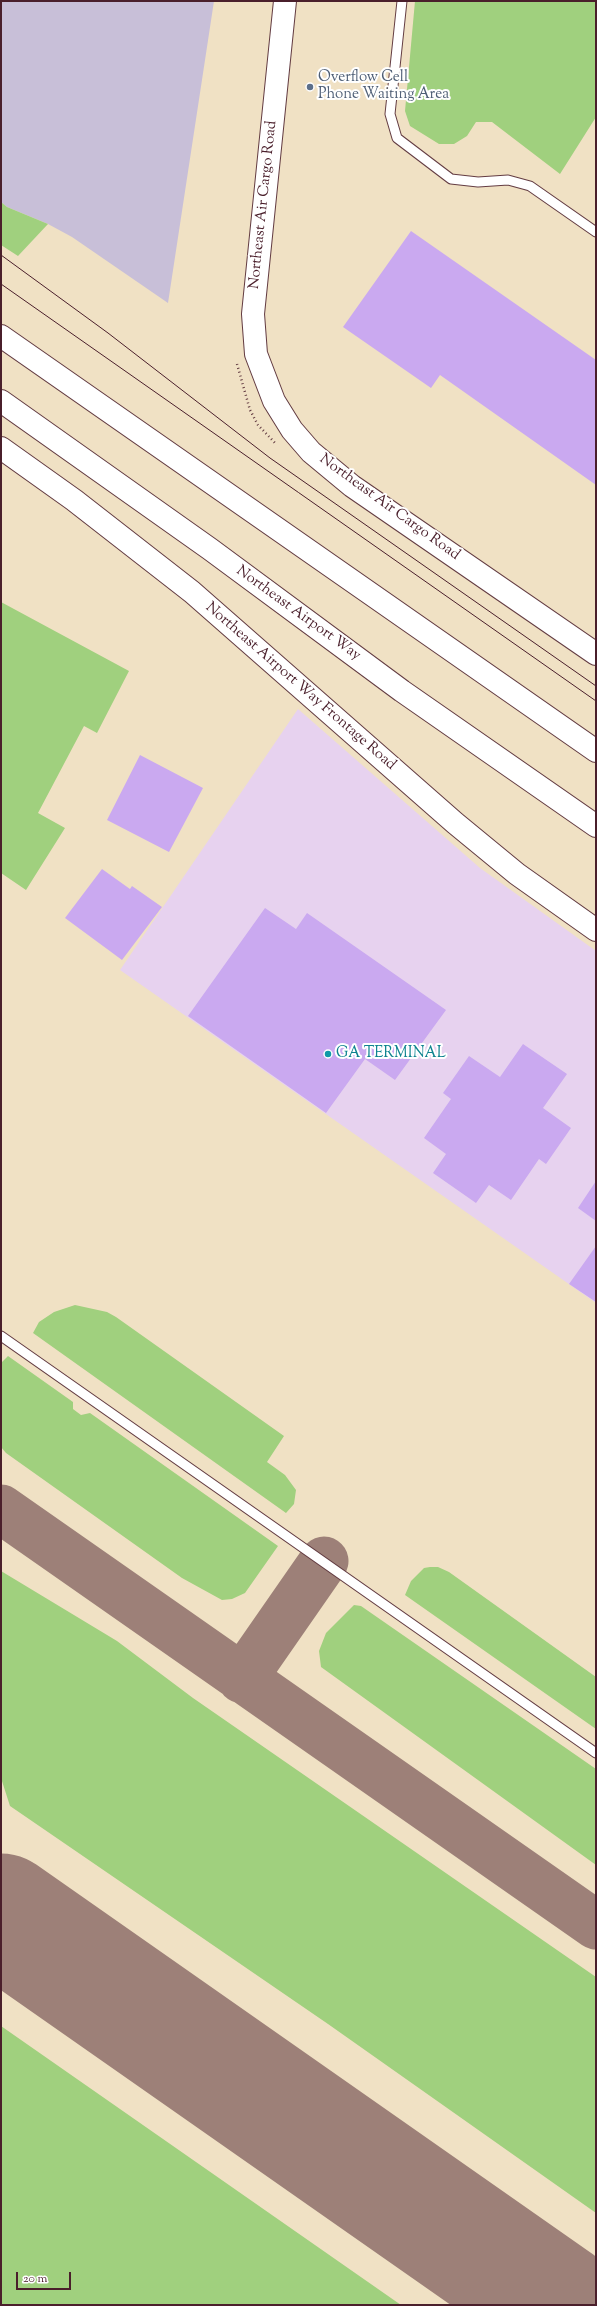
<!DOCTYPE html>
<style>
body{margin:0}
#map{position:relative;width:597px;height:2306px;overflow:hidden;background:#f0e1c4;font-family:"Sorts Mill Goudy",serif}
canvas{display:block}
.frame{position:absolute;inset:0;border:2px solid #4a1f2b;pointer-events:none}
.scale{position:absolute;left:16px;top:2272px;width:55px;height:18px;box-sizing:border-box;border:2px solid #4a1f2b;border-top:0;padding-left:5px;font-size:12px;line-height:14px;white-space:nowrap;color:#4a1f2b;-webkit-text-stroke:3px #fff;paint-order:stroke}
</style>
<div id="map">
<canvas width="597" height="2306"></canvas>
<div class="frame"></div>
<div class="scale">20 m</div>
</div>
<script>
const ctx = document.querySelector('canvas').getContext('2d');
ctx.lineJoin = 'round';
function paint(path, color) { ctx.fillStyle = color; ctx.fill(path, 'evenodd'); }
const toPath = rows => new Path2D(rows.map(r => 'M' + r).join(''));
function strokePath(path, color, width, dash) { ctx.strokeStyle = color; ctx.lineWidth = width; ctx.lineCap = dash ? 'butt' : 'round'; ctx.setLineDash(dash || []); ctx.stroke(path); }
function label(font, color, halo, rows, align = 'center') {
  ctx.font = font + ' "Sorts Mill Goudy",serif'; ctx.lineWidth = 4; ctx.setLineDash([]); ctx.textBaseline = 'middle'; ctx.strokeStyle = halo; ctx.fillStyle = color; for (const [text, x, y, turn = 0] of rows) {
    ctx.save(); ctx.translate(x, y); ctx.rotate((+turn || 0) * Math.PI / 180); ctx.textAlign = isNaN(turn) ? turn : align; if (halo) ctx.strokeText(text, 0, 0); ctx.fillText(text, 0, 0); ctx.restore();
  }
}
paint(toPath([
 [298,709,480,868,596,951,596,1303,120,970]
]), '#e7d2ef');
paint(toPath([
 [1,1,214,1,168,303,72,237,48,224,7,207,1,202]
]), '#c8bfd8');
paint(toPath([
 [415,1,596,1,596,117,560,174,492,122,476,122,467,136,454,144,439,144,410,126,405,111],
 [1,202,7,207,48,224,18,256,1,245],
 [1,602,129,671,97,733,84,726,38,813,65,828,26,890,1,873],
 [75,1305,107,1312,116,1317,284,1436,267,1462,285,1475,296,1490,294,1504,286,1513,33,1333,39,1322,54,1312],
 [8,1356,73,1402,73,1409,81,1415,90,1413,278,1546,245,1593,232,1599,222,1600,182,1578,6,1453,1,1447,1,1363],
 [430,1567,438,1567,449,1572,596,1677,596,1729,405,1595,411,1581,424,1568],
 [1,1571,117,1641,193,1698,596,1977,596,2213,328,2024,10,1806,1,1778],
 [354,1605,361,1606,596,1769,596,1865,321,1667,319,1651,326,1633],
 [1,2026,401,2305,1,2305]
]), '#a0d07e');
strokePath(toPath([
 [1,1509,596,1925],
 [242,1679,324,1561]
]), '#9d8078', 49);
strokePath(toPath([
 [1,1915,558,2305]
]), '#9d8078', 123);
paint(toPath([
 [411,231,596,360,596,485,440,375,431,388,343,327],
 [140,755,203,788,169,852,107,820],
 [102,869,130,889,132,886,162,907,122,960,65,918],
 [265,908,296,929,307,913,446,1010,395,1080,365,1059,326,1113,188,1016],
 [523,1044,567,1074,543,1108,571,1128,546,1164,539,1159,511,1200,489,1185,476,1203,433,1173,446,1154,424,1138,451,1099,443,1093,469,1056,500,1077],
 [596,1181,596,1221,578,1208],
 [596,1246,596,1302,569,1284]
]), '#caa9f0');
const service = toPath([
 [402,1,390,114,397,138,451,179,478,182,508,180,530,186,596,232],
 [1,1336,596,1753]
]);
const tertiary = toPath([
 [285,1,253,314,256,354,274,401,292,430,311,452,352,486,596,654],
 [1,448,74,500,192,592,455,823,517,874,596,930]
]);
const primary = toPath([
 [1,336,596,751],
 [1,401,210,549,402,691,596,826]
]);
strokePath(service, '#633c42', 11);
strokePath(tertiary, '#633c42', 24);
strokePath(primary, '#633c42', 24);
strokePath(toPath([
 [237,364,250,410,258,425,276,444]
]), '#633c42', 2.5, [1, 3]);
strokePath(service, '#fff', 9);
strokePath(tertiary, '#fff', 22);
strokePath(primary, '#fff', 22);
strokePath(toPath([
 [1,255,108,333,270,458,596,686],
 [1,284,596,701]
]), '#4a1f2b', 1);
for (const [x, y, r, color] of [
 [310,87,4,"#5c6f8a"],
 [328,1054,4,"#0f9aa8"]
]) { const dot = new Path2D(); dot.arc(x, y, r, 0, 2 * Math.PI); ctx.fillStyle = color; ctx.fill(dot); strokePath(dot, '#fff', 1.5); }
label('15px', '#4e5e75', '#fff', [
 ["Overflow Cell",318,78],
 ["Phone Waiting Area",318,95]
], 'left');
label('15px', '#4a1f2b', '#fff', [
 ["Northeast Air Cargo Road",264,205,-84],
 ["Northeast Air Cargo Road",389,508,36],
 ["Northeast Airport Way",298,614,36],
 ["Northeast Airport Way Frontage Road",300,687,41]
]);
label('15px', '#0d838f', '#fff', [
 ["GA TERMINAL",336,1054]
], 'left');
</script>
